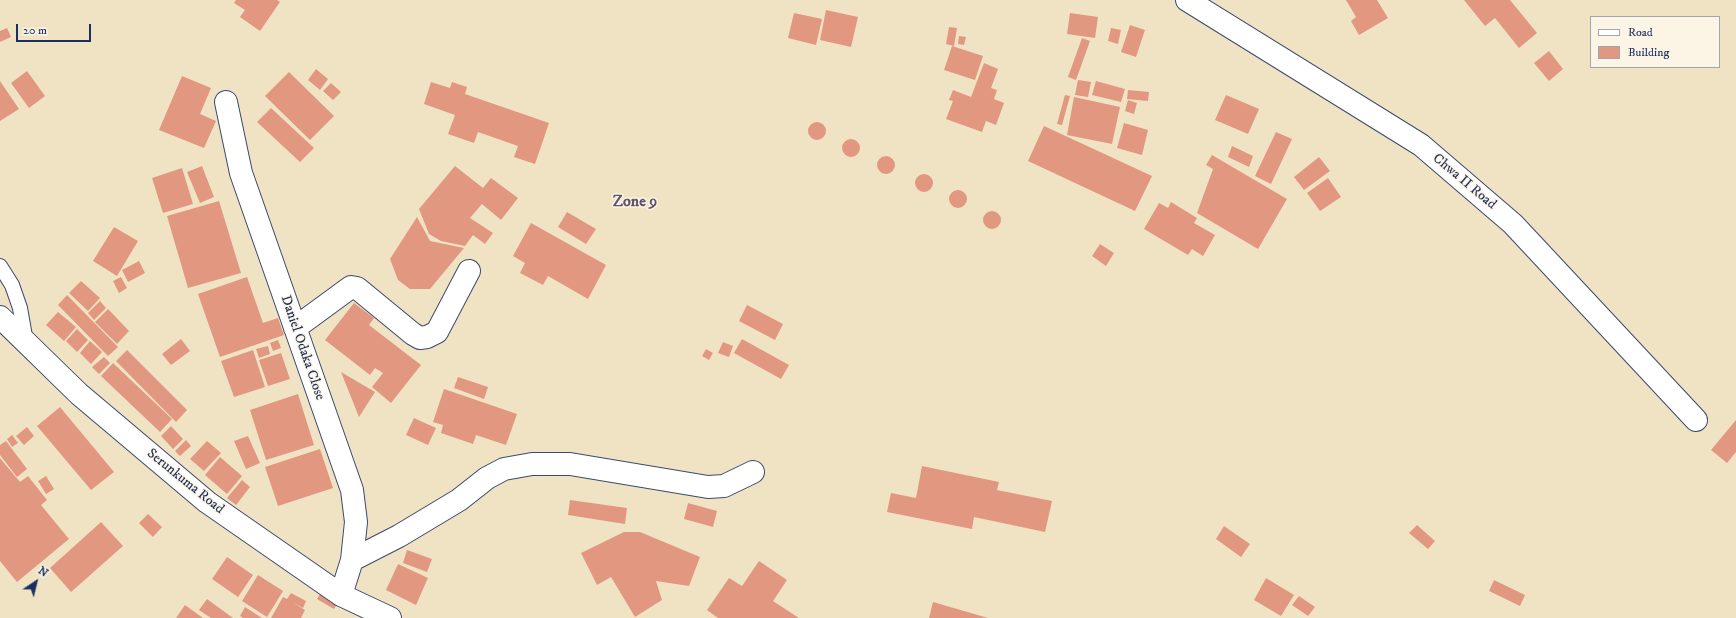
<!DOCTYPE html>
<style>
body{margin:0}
#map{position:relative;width:1736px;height:618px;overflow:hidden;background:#f0e3c4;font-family:"IM FELL DW Pica",serif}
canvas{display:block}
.legend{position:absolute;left:1590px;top:16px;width:130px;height:52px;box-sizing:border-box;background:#fcf5e5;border:1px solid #a2a6af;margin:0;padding:5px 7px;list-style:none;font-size:12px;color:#1b2f5e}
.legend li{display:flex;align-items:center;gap:8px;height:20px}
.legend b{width:20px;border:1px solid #a2a6af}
.north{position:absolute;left:16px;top:562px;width:40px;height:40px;-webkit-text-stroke:3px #fcf5e5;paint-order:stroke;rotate:35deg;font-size:11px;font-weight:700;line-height:16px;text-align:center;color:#1b2f5e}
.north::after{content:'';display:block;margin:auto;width:14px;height:18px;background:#1b2f5e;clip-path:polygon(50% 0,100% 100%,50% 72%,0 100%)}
.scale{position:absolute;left:16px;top:24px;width:75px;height:18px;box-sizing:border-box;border:2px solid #1b2f5e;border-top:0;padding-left:5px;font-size:12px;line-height:14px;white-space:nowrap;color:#1b2f5e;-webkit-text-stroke:3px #fcf5e5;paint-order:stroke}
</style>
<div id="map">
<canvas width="1736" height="618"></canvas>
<ul class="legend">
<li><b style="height:5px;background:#fff"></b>Road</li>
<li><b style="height:11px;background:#e29781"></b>Building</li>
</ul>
<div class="north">N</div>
<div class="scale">20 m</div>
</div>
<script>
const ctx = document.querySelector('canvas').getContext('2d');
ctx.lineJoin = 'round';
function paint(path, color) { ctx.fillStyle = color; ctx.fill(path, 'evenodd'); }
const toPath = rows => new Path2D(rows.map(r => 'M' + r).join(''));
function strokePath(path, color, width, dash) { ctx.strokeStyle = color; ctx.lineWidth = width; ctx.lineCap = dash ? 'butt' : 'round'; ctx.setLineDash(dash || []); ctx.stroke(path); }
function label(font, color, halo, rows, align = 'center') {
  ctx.font = font + ' "IM FELL DW Pica",serif'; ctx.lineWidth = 3; ctx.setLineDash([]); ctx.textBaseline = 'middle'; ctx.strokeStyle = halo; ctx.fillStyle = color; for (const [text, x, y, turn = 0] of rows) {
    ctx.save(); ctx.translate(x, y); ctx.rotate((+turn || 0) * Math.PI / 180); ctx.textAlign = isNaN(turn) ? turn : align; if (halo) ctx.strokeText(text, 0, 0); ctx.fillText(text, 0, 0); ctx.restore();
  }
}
paint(toPath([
 [236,0,277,0,280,2,260,31,240,17,245,10,234,3],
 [1346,0,1377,0,1388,18,1359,35,1351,21,1356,17],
 [1464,0,1510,0,1537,33,1519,48,1495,18,1485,26],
 [826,10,858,17,851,47,820,40],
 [794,13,822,19,816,45,788,38],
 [1070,13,1098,17,1095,38,1067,34],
 [1130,25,1145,30,1136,57,1121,52],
 [949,27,957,28,954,46,946,44],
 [7,28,11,37,0,42,0,31],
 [1111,28,1121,30,1118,44,1108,41],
 [959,36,966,37,964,45,958,44],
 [1082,38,1090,41,1076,80,1068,77],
 [952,46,983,56,975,80,944,70],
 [1549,51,1563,69,1549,81,1534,63],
 [984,63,998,69,991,88,997,90,994,99,1004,103,996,125,986,121,982,132,946,119,953,101,949,100,953,90,971,97],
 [316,69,328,79,320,90,308,80],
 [27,71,45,96,29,108,11,83],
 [289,72,334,116,310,140,265,96],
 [182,76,211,88,200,114,216,121,204,148,159,130],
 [1078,80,1091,82,1088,97,1075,95],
 [0,81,19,109,0,121],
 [1096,81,1125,89,1121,102,1092,95],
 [431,82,450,88,452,82,467,87,465,94,549,123,535,164,514,157,518,146,478,132,474,143,448,134,455,115,424,104],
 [331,83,341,92,333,100,323,91],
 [1128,90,1149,92,1148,101,1127,99],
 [1065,95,1070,96,1062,125,1057,124],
 [1226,95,1259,109,1248,134,1215,120],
 [1074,97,1120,107,1112,144,1067,135],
 [1128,100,1137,103,1134,114,1125,111],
 [271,108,314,148,300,162,257,122],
 '808 131a9 9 0 1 1 18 0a9 9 0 1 1-18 0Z',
 [1124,123,1148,130,1142,155,1117,148],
 [1044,126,1152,176,1135,211,1028,161],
 [1276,132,1292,139,1271,184,1255,176],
 '842 148a9 9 0 1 1 18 0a9 9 0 1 1-18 0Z',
 [1232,146,1253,156,1249,167,1228,157],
 [1212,155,1287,199,1258,249,1197,213,1213,169,1206,165],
 '877 165a9 9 0 1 1 18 0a9 9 0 1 1-18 0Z',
 [1319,157,1330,171,1304,190,1294,177],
 [202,166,214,197,200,203,187,172],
 [455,166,483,188,491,178,518,198,501,220,482,204,470,218,493,233,485,244,473,235,465,246,441,241,429,234,419,209],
 [182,168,193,204,163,213,152,178],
 '915 183a9 9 0 1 1 18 0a9 9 0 1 1-18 0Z',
 [1328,178,1341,197,1320,211,1307,193],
 '949 199a9 9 0 1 1 18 0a9 9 0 1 1-18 0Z',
 [219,201,241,273,188,288,167,216],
 [1171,202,1197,218,1194,223,1215,235,1203,256,1192,249,1188,255,1144,229,1159,203,1168,208],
 '983 220a9 9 0 1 1 18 0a9 9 0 1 1-18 0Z',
 [567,212,596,229,586,244,558,227],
 [417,217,430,241,464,248,430,289,410,289,398,280,390,259],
 [531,223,606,265,588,299,548,276,543,285,520,273,525,263,513,256],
 [114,227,138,241,117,276,93,261],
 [1100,244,1114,253,1106,266,1092,256],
 [139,261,145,273,128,282,122,270],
 [121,277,127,288,119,293,113,281],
 [247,277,263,323,278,318,284,335,220,357,198,294],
 [81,281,100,298,88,311,69,293],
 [67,295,118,347,108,356,58,305],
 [100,301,106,308,94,320,88,313],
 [354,303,374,318,369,325,421,365,391,403,372,387,383,373,375,368,370,375,325,340],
 [747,305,783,324,775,340,739,321],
 [108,309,129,331,117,344,95,322],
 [58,312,76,327,64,341,46,325],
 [77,329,88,340,77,352,66,341],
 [181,339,190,351,171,365,162,354],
 [742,339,789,365,781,379,734,353],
 [278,340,281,348,273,351,270,343],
 [90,341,102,352,91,364,80,353],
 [723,342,733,346,729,357,718,353],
 [268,346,270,354,259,358,256,349],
 [706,349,713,353,709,360,702,356],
 [127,350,187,410,176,422,116,361],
 [253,350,265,387,234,397,221,361],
 [281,353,290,379,268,386,259,360],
 [104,357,110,363,99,374,92,367],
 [113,363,172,419,160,432,101,376],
 [341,372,375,392,359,417],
 [458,377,488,387,484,399,454,388],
 [444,389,517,414,506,445,476,435,473,444,441,433,443,425,433,422],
 [298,394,314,445,266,460,250,410],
 [60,407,114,472,91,490,37,426],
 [414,418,436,428,428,445,406,435],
 [1736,420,1736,452,1727,463,1711,450],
 [171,426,183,439,173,449,161,436],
 [27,427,34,436,24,445,16,436],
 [12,435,18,443,12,447,7,439],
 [248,436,260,463,246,469,234,441],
 [186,440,191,446,180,456,175,451],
 [6,441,27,469,17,477,0,455,0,445],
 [207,441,221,453,204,471,190,459],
 [320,449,333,488,278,506,265,467],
 [220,457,242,476,227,494,205,475],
 [0,458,20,482,28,476,47,500,41,505,69,539,17,582,0,561],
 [922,466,999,482,997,490,1052,501,1045,532,974,517,972,529,887,512,891,493,916,498],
 [46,476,54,489,46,494,38,481],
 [242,480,250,487,236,505,227,498],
 [570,500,627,508,625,524,568,515],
 [688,503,717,511,713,527,684,519],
 [148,514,162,527,153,537,139,523],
 [101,522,123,546,71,592,50,568],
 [1417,525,1435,541,1428,549,1409,533],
 [1224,526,1250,544,1241,557,1216,539],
 [624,532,640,532,700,557,689,586,656,581,662,600,635,617,611,577,597,585,581,553],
 [407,550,432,559,427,572,403,563],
 [227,557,253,575,238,597,212,579],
 [759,561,787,580,773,601,799,618,718,618,707,610,729,578,742,586],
 [398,564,428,578,416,605,386,590],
 [258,575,283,591,267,617,242,601],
 [1266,578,1294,595,1281,616,1254,600],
 [1494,580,1525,595,1520,606,1489,591],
 [322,591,338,602,334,609,317,599],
 [291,593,306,601,303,608,292,602,305,610,301,618,271,618,283,597,287,599],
 [1299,596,1315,607,1308,616,1292,605],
 [207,599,233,618,211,618,199,610],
 [933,602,988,618,929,618],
 [185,605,203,618,176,618],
 [245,607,262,618,243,618,240,616]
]), '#e29781');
const service = toPath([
 [0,266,12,285,20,308,26,342]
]);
const minor = toPath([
 [1187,0,1421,145,1513,224,1696,420],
 [226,102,241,173,352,490,356,522,352,560,341,595],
 [0,317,79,394,207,502,341,595,390,618],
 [295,328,351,287,357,288,413,334,420,338,427,337,437,332,469,271],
 [352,560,399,536,459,500,487,478,504,469,532,464,570,464,708,487,724,486,753,472]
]);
strokePath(service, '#3b4a6d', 16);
strokePath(minor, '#3b4a6d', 24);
strokePath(service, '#fff', 14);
strokePath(minor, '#fff', 22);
label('14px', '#1b2f5e', '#fcf5e5', [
 ["Chwa II Road",1464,182,40],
 ["Daniel Odaka Close",302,348,71],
 ["Serunkuma Road",185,482,39]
]);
label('bold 16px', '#61536a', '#fcf5e5', [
 ["Zone 9",635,203]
]);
</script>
